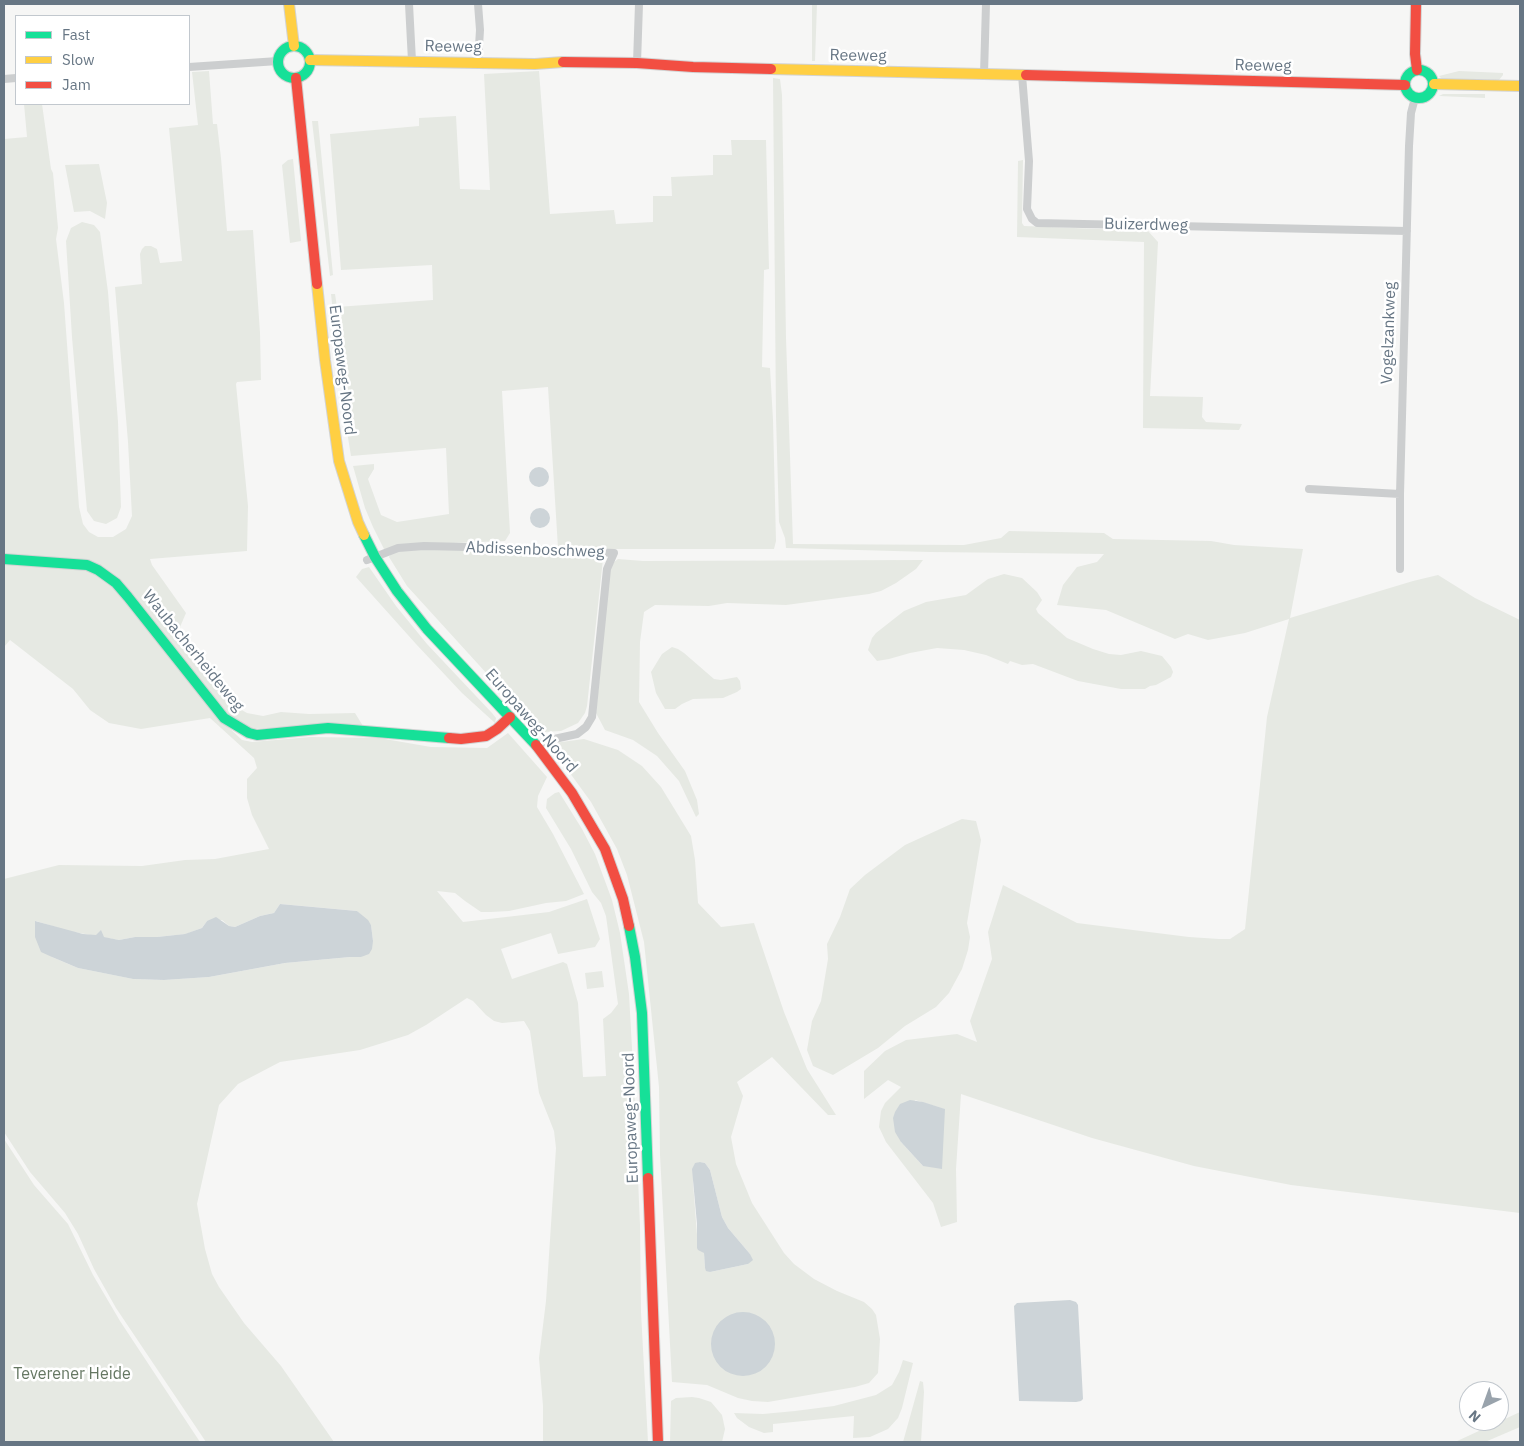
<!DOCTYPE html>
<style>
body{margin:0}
#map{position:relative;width:1524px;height:1446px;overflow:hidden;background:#f6f6f5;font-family:"IBM Plex Sans",sans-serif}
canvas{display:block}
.frame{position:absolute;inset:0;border:5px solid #677684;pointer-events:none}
.legend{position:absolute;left:15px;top:15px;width:175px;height:90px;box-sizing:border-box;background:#fff;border:1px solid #c2c8ce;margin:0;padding:6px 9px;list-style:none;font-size:15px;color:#677684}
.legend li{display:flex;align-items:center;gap:10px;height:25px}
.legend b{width:25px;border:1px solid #c2c8ce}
.north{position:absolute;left:1459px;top:1381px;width:50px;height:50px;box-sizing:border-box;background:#fff;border:1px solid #c2c8ce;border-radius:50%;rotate:222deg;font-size:14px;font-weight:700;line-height:20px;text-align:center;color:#677684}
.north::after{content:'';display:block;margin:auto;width:18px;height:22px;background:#99a3ac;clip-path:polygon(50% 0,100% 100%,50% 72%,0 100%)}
</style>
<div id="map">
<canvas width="1524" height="1446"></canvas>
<div class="frame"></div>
<ul class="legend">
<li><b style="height:6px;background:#16e098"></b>Fast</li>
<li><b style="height:6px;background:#ffcf43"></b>Slow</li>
<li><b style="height:6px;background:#f24e42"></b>Jam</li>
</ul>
<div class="north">N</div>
</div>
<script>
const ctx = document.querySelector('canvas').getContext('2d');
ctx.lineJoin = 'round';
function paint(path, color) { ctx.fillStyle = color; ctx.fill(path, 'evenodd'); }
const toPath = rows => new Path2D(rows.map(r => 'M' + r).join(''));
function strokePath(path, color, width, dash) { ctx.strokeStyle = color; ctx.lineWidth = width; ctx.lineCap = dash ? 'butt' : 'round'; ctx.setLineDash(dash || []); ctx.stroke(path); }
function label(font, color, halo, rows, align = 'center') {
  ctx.font = font + ' "IBM Plex Sans",sans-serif'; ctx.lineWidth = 5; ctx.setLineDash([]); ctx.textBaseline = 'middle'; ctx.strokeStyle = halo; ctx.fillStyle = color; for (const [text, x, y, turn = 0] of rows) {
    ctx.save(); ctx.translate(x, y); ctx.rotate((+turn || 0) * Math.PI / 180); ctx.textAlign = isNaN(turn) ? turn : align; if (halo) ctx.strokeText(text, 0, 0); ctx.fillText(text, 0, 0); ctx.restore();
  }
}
paint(toPath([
 [812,4,817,4,815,61,812,61],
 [209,71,213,124,217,124,221,158,227,231,253,230,260,333,261,380,237,382,236,384,248,506,247,551,150,559,152,565,186,613,180,627,184,638,221,691,233,705,247,713,263,716,281,712,309,714,355,713,363,726,331,724,252,729,236,723,221,709,211,711,242,740,252,742,311,737,379,738,431,747,487,748,508,733,547,777,538,796,537,807,553,834,584,894,566,901,546,903,509,911,491,912,481,912,465,901,455,893,437,891,463,922,549,912,587,899,600,939,595,947,558,954,551,933,501,949,512,979,563,962,567,964,578,1003,583,1077,606,1076,603,1019,611,1013,618,1004,606,916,601,903,592,892,571,849,546,808,547,799,555,793,559,792,582,829,595,854,612,900,620,933,629,994,634,1085,640,1225,641,1312,648,1442,543,1442,543,1406,539,1358,546,1301,556,1148,554,1131,539,1093,530,1031,524,1021,502,1023,494,1021,486,1015,473,1001,467,998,426,1025,408,1035,360,1050,280,1062,238,1084,219,1105,197,1204,205,1249,212,1274,219,1287,244,1323,281,1366,334,1442,206,1442,116,1308,94,1269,78,1234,65,1213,30,1172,4,1132,4,879,59,865,142,866,185,860,215,859,269,849,252,815,247,798,247,779,257,768,254,758,210,718,141,729,109,723,90,710,73,689,10,640,4,647,4,139,27,137,24,104,42,104,51,169,53,173,58,228,56,239,64,303,79,507,83,524,89,532,98,537,113,537,126,529,132,516,128,442,115,287,142,284,140,254,142,249,145,246,151,246,157,249,160,263,182,261,169,128,198,125,192,72],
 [280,904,357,911,371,925,373,941,361,957,350,957,285,963,209,977,164,980,133,979,78,968,52,957,36,921,68,931,119,940,135,937,157,937,186,934,202,928,207,921,222,920,229,926,235,927,260,916,274,913],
 [539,71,550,214,614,210,616,224,653,222,653,196,672,196,671,177,713,175,713,155,732,155,731,140,766,140,769,269,764,270,762,367,770,368,773,420,776,541,774,549,611,549,558,548,548,387,502,391,510,533,505,541,400,545,385,551,373,527,365,508,353,466,374,464,374,469,368,479,381,515,397,522,449,514,446,448,351,456,344,413,331,294,335,294,337,307,433,300,432,265,341,270,330,134,419,126,419,118,456,116,460,189,490,190,484,74],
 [1459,71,1503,73,1503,75,1499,80,1442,79,1439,76],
 [773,78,780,79,782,95,786,338,793,544,964,545,1001,538,1009,531,1104,533,1113,539,1211,541,1234,545,1303,549,1290,618,1413,581,1438,575,1475,598,1520,620,1520,1213,1291,1185,1194,1166,1092,1138,961,1094,956,1169,957,1222,941,1227,933,1203,886,1142,879,1127,881,1111,885,1103,901,1087,888,1080,864,1099,864,1071,885,1051,906,1040,957,1034,977,1042,970,1021,992,959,988,932,1003,885,1077,923,1189,937,1219,939,1230,939,1245,929,1267,717,1289,619,1245,633,1208,640,1188,634,1175,639,1106,610,1057,605,1063,585,1077,567,1097,562,1104,554,930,552,786,548,785,538,779,522,776,416],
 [915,1100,944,1109,923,1166,901,1142],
 [1443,94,1485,94,1485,98,1439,96],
 [312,121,318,121,333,275,330,276],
 [293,159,301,241,290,243,282,165,288,160],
 [1023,160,1022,223,1024,226,1148,231,1158,242,1150,396,1203,397,1202,417,1206,422,1242,424,1239,430,1143,428,1144,242,1017,237,1018,161],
 [99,164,107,203,105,219,90,211,74,212,65,165],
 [82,222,94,225,100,232,108,292,118,422,121,507,117,518,106,524,94,521,87,511,72,337,66,241,71,228],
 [404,549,508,550,520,554,603,559,587,706,585,713,578,723,561,731,543,732,539,731,407,586,389,557,392,552],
 [618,559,643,561,923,560,916,569,896,583,881,591,869,594,786,605,727,603,709,606,655,605,644,612,640,642,639,702,658,733,685,771,697,800,699,814,696,817,679,781,657,756,633,740,605,730,596,713,610,570,614,562],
 [369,567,396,606,427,644,492,713,496,718,495,723,462,693,416,644,356,577,362,569],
 [1004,574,1022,578,1037,592,1042,600,1036,609,1038,613,1067,638,1093,649,1109,654,1121,655,1141,651,1162,656,1171,667,1173,672,1171,677,1156,685,1150,686,1145,689,1121,689,1078,681,1033,664,1022,665,1010,661,1008,664,986,655,964,650,937,648,910,653,889,659,877,661,868,650,872,638,876,633,904,611,926,602,966,595,988,579],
 [672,647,678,649,684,653,714,679,721,680,737,677,740,681,741,689,737,692,723,698,693,699,682,704,675,709,665,709,656,693,651,672,662,654],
 [584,739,618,750,642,766,661,787,691,836,695,860,698,903,721,927,754,923,784,1012,807,1069,836,1115,828,1115,772,1057,737,1082,743,1096,731,1137,736,1164,752,1203,784,1253,794,1264,814,1279,837,1291,864,1302,872,1309,876,1315,880,1339,878,1373,869,1383,855,1387,768,1402,752,1401,738,1398,707,1385,672,1382,660,1155,659,1087,644,942,627,875,617,849,591,802,551,747,554,743],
 [700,1162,705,1163,710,1170,722,1217,728,1228,750,1254,748,1264,710,1272,705,1268,704,1253,697,1235,693,1183,694,1165],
 [962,819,976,821,981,840,967,923,970,937,968,950,962,969,949,993,936,1007,905,1026,878,1048,833,1075,813,1066,807,1050,812,1021,821,1001,828,959,827,944,840,917,850,889,865,875,905,845],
 [602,971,604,987,587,989,585,973],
 [4,1139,34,1185,68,1224,93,1275,120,1321,200,1442,4,1442],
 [903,1360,913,1363,902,1408,898,1418,888,1429,870,1437,853,1438,854,1416,773,1424,773,1432,764,1433,749,1427,737,1418,734,1413,763,1414,795,1411,834,1406,876,1395,892,1385,899,1372],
 [920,1381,923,1382,924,1392,921,1442,903,1442],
 [692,1397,699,1398,711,1402,722,1415,725,1429,722,1442,670,1442,671,1401,676,1398],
 [1520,1412,1520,1427,1485,1442,1455,1442]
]), '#e6e9e3');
paint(toPath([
 '529 477a10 10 0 1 1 20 0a10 10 0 1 1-20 0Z',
 '530 518a10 10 0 1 1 20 0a10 10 0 1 1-20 0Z',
 [280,904,357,911,368,920,371,925,373,941,372,949,369,954,361,957,350,957,285,963,209,977,164,980,133,979,78,968,52,957,41,952,35,937,35,921,83,934,96,935,101,930,104,937,119,940,135,937,157,937,185,934,202,928,207,921,216,917,229,926,235,927,260,916,274,913],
 [910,1100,923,1102,945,1109,942,1169,923,1166,901,1142,895,1132,893,1118,895,1112,900,1104],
 [700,1162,705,1163,710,1170,722,1217,728,1228,750,1254,753,1260,748,1264,710,1272,706,1271,705,1268,704,1253,698,1250,697,1248,697,1224,692,1169,695,1163],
 [1070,1300,1076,1302,1078,1305,1083,1399,1081,1401,1076,1402,1019,1401,1014,1306,1017,1303],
 '711 1344a32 32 0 1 1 64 0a32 32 0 1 1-64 0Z'
]), '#cdd4d8');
const fast = toPath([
 '278 62a16 16 0 1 1 32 0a16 16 0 1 1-32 0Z',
 '1405 84a14 14 0 1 1 28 0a14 14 0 1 1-28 0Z',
 [364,535,375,557,397,591,427,629,536,745],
 [4,559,87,565,98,570,116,583,128,597,224,718,249,733,257,735,328,728,449,738],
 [629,926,635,957,642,1013,648,1178]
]);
const slow = toPath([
 [289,4,294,46],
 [310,60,535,64,563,62],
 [771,69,1026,75],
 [1434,84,1520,86],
 [317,284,325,360,339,461,358,522,364,535]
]);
const jam = toPath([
 [1416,4,1415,54,1417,70],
 [563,62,637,63,693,67,771,69],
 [1026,75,1405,85],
 [296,78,317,284],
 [449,738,461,739,486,736,497,729,510,717],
 [536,745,572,793,605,849,623,899,629,926],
 [648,1178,658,1442]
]);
strokePath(fast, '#d2d3d3', 12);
strokePath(slow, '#d2d3d3', 12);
strokePath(jam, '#d2d3d3', 12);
strokePath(toPath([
 [409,4,412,61],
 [478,62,480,30,478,4],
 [637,63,639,4],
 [189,67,278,61],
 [984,74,986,4],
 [1022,75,1029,161,1027,209,1032,219,1037,223,1407,231],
 [4,79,16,78],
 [1309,489,1400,494],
 [367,560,398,548,424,546,512,548,614,553,607,569,592,717,586,727,577,734,545,741,538,747],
 [1400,569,1400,494,1409,146,1411,113,1415,98]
]), '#cccecf', 8);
strokePath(fast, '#16e098', 10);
strokePath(slow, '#ffcf43', 10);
strokePath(jam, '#f24e42', 10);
label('16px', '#677684', '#fff', [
 ["Reeweg",453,47,1],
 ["Reeweg",858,56,1],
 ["Reeweg",1263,66,1],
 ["Buizerdweg",1146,225,1],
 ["Vogelzankweg",1389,333,-88],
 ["Europaweg-Noord",342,370,83],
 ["Abdissenboschweg",535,550,2],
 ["Waubacherheideweg",193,651,51],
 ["Europaweg-Noord",531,721,49],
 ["Europaweg-Noord",631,1118,-92]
]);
label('16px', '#657762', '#fff', [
 ["Teverener Heide",72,1374]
]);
</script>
